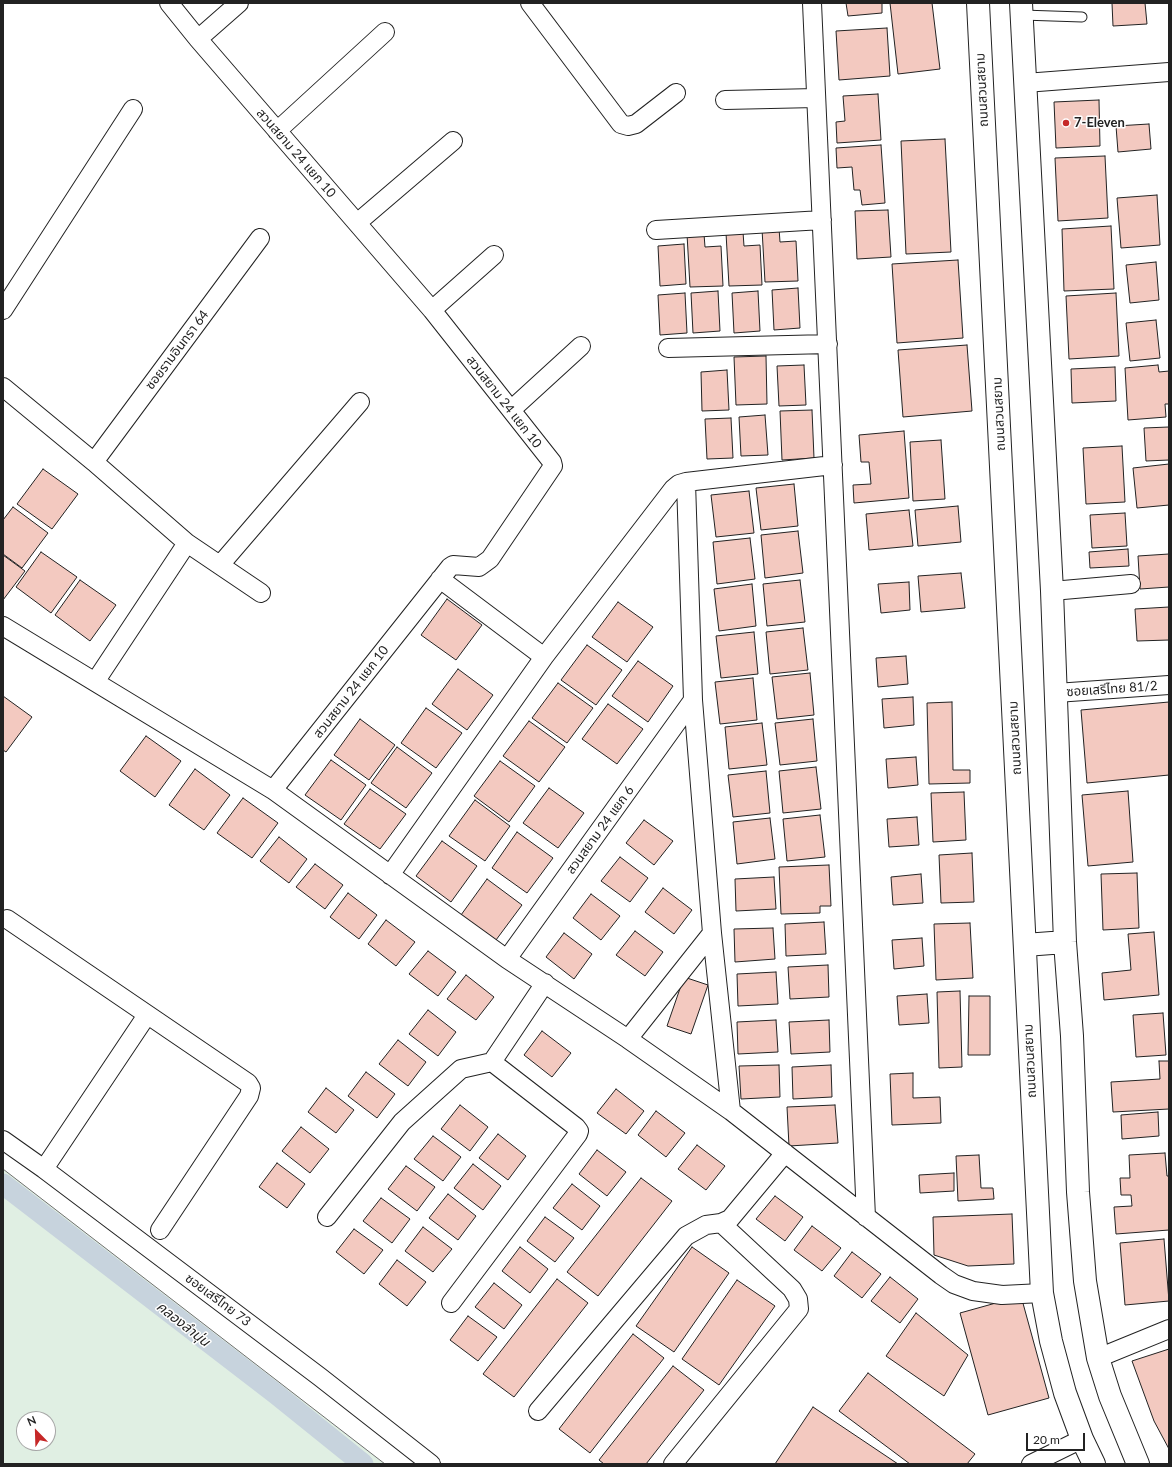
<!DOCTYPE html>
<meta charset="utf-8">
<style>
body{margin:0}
#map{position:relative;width:1172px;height:1467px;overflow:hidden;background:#fff;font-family:Lato,sans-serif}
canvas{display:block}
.frame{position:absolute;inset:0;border:4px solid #222;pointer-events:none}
.north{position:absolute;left:16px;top:1411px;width:40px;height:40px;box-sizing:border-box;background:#fff;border:1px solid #a7a7a7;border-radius:50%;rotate:337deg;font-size:11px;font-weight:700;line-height:16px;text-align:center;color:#222}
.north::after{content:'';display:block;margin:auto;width:14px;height:18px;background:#c62828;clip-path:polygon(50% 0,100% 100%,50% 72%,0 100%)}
.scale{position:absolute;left:1026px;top:1433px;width:59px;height:18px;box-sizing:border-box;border:2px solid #222;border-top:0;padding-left:5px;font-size:12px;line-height:14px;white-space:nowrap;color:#222;-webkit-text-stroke:3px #fff;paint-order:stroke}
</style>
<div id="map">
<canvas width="1172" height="1467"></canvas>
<div class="frame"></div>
<div class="north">N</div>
<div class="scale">20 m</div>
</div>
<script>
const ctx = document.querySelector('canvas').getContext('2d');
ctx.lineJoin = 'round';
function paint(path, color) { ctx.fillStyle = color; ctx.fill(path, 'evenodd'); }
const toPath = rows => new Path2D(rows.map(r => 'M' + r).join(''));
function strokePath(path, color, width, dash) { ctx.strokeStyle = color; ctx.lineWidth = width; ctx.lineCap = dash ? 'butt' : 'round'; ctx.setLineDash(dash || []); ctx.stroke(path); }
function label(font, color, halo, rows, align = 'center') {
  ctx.font = font + ' Lato,"Noto Sans Thai",sans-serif'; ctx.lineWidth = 3; ctx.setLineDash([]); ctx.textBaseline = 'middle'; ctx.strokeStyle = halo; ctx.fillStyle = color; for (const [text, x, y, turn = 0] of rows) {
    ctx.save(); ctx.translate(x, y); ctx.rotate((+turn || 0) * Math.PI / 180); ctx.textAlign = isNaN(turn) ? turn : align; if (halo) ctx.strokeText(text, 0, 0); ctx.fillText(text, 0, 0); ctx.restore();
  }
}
const green = toPath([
 [3,1169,385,1464,3,1464,3,1169],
 [24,1419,48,1419,48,1443,24,1443,24,1419]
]);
paint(green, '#e0efe3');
strokePath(green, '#6f6f6f', 1);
strokePath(toPath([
 [3,1184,276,1394,363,1464]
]), '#c7d3dd', 21);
const building = toPath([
 [846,3,882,3,882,13,848,16,846,3],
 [890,3,932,3,940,69,898,74,890,3],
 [1112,3,1145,3,1147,24,1113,26,1112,3],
 [887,28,890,76,839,80,836,31,887,28],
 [878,94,881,140,837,143,836,122,845,121,843,96,878,94],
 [1099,100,1100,146,1056,148,1054,102,1099,100],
 [1149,124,1151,149,1118,152,1116,126,1149,124],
 [945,139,951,252,906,254,901,141,945,139],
 [881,145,885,203,862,205,860,190,854,190,852,167,837,168,836,148,881,145],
 [1105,156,1108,218,1058,221,1055,158,1105,156],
 [1157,195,1160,245,1121,248,1117,198,1157,195],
 [888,210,891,257,857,259,855,211,888,210],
 [1111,226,1114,289,1064,291,1062,229,1111,226],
 [779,228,780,242,796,241,798,281,765,282,762,229,779,228],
 [743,232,744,246,760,245,762,285,729,286,726,233,743,232],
 [687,234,704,234,705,247,721,246,723,286,690,287,687,234],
 [684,244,686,284,660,286,658,246,684,244],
 [958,260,963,338,897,343,892,264,958,260],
 [1156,262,1159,300,1130,303,1126,265,1156,262],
 [798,288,800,328,774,330,772,290,798,288],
 [718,291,720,331,693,333,691,293,718,291],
 [758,291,760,331,734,333,732,293,758,291],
 [685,293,687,333,660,335,658,295,685,293],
 [1116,293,1119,356,1069,359,1066,296,1116,293],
 [1156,320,1160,358,1130,361,1126,323,1156,320],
 [967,345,972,411,903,417,898,350,967,345],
 [766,356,767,404,736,405,734,357,766,356],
 [804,365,806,405,779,406,777,366,804,365],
 [1158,365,1159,372,1169,371,1169,404,1165,404,1166,417,1128,420,1125,368,1158,365],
 [1115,367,1116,401,1072,403,1071,369,1115,367],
 [727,370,729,410,702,411,701,372,727,370],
 [812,410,814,458,782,460,780,411,812,410],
 [765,415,768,455,741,456,739,417,765,415],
 [731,418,733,458,707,459,705,419,731,418],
 [1169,427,1169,460,1146,461,1144,428,1169,427],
 [904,431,909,498,854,503,853,485,871,484,869,462,861,462,859,435,904,431],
 [941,440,945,499,913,501,910,442,941,440],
 [1122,446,1125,502,1086,504,1083,448,1122,446],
 [1169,464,1169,505,1137,508,1133,468,1169,464],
 [43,469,78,494,52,529,17,504,43,469],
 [794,484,798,526,761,530,756,488,794,484],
 [749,491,754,533,716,537,711,495,749,491],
 [958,506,961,542,918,546,915,510,958,506],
 [13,507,48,533,22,568,3,554,3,520,13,507],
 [909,510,913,546,869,550,866,514,909,510],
 [1125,513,1127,546,1092,548,1090,515,1125,513],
 [798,531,803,573,765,578,761,535,798,531],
 [750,538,755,579,717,584,713,542,750,538],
 [1128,549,1129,566,1090,568,1089,552,1128,549],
 [41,552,77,577,51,613,16,587,41,552],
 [1169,554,1169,587,1140,589,1138,556,1169,554],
 [3,555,25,571,3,600,3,555],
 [961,573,965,608,921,612,918,576,961,573],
 [80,580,116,605,90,641,55,615,80,580],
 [800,580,805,622,767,626,763,584,800,580],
 [909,582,910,610,881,613,878,584,909,582],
 [752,584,756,626,719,631,714,589,752,584],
 [447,599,482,625,456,660,421,635,447,599],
 [618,602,653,627,627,662,592,637,618,602],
 [1169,607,1169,640,1137,641,1135,609,1169,607],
 [803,628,808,670,770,674,766,632,803,628],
 [754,632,758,674,721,678,716,636,754,632],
 [587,645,622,670,596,705,561,680,587,645],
 [906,656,908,684,878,687,876,658,906,656],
 [638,661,673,686,648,722,612,696,638,661],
 [458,669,493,695,467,730,432,704,458,669],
 [810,673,814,715,777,719,772,677,810,673],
 [753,678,757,720,720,724,715,682,753,678],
 [558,683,593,708,567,743,532,718,558,683],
 [3,696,32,717,6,752,3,750,3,696],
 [913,697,914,725,884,728,882,699,913,697],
 [952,702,953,770,970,770,970,783,929,784,927,703,952,702],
 [1169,702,1169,775,1087,783,1081,710,1169,702],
 [608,704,643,729,617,764,582,739,608,704],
 [426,708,462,733,436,768,401,743,426,708],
 [360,719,395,745,369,780,334,755,360,719],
 [813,719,817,761,780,765,775,723,813,719],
 [529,721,565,747,539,782,503,756,529,721],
 [762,723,767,765,729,769,725,727,762,723],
 [146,736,181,761,155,797,120,771,146,736],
 [397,747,432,773,406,808,371,783,397,747],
 [916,757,918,785,888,788,886,759,916,757],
 [331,760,366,785,341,820,305,795,331,760],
 [500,761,535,786,509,822,474,796,500,761],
 [816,767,821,809,783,813,779,771,816,767],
 [195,769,230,795,204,830,169,805,195,769],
 [766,771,770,813,733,817,728,775,766,771],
 [549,788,584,813,558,848,523,823,549,788],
 [370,789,406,814,380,849,344,824,370,789],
 [1128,791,1133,862,1088,866,1082,795,1128,791],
 [964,792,966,840,933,842,931,793,964,792],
 [243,798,278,823,252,858,217,833,243,798],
 [475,800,510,826,485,861,449,836,475,800],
 [820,815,825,857,787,861,783,819,820,815],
 [917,817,919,845,889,847,887,819,917,817],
 [770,818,775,859,737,864,733,822,770,818],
 [644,820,673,841,654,865,626,843,644,820],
 [517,832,553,858,527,893,492,868,517,832],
 [279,837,307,859,289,883,260,861,279,837],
 [442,841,477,866,451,902,416,876,442,841],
 [972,853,974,902,941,903,939,855,972,853],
 [620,857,648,878,630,902,601,881,620,857],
 [315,864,343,885,325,909,296,887,315,864],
 [829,865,831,906,820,906,820,913,781,914,779,867,829,865],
 [1137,873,1139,928,1103,930,1101,874,1137,873],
 [921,874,923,903,893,905,891,877,921,874],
 [774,877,776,909,736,911,735,879,774,877],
 [487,879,522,905,496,940,461,915,487,879],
 [663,888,692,910,674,934,645,912,663,888],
 [348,893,377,915,359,939,330,917,348,893],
 [591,894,620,916,601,940,573,918,591,894],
 [386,920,415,942,396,966,368,944,386,920],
 [824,922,826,954,786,956,785,924,824,922],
 [970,923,973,978,936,980,934,924,970,923],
 [773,928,775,959,735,962,734,929,773,928],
 [635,931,663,952,645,976,616,955,635,931],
 [1154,932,1159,995,1104,1000,1102,973,1131,970,1128,934,1154,932],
 [564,933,592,954,574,979,546,957,564,933],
 [922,938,924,966,894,969,892,940,922,938],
 [428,951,456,972,438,996,409,974,428,951],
 [828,965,829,997,790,999,788,967,828,965],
 [776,972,778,1004,738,1006,737,974,776,972],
 [466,975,494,997,476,1020,447,999,466,975],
 [684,977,708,985,691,1034,667,1026,684,977],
 [960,991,962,1067,939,1068,937,992,960,991],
 [927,994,929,1023,899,1025,897,996,927,994],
 [969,996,990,996,990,1055,968,1055,969,996],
 [428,1010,456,1032,438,1056,409,1034,428,1010],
 [1163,1013,1166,1055,1136,1057,1133,1015,1163,1013],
 [776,1020,778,1052,738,1054,737,1022,776,1020],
 [829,1020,830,1052,791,1054,789,1022,829,1020],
 [542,1031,571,1053,552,1077,524,1055,542,1031],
 [398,1040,426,1062,408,1086,379,1064,398,1040],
 [1159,1061,1169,1061,1169,1109,1113,1112,1111,1082,1160,1079,1159,1061],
 [779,1065,780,1097,741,1099,739,1066,779,1065],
 [831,1065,832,1097,793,1099,792,1067,831,1065],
 [366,1072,395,1094,377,1118,348,1096,366,1072],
 [913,1073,913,1098,940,1097,941,1123,892,1125,890,1074,913,1073],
 [326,1088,354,1110,336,1133,308,1112,326,1088],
 [616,1089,644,1111,626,1134,597,1113,616,1089],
 [460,1105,488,1127,470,1151,441,1129,460,1105],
 [835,1105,838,1143,789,1146,787,1107,835,1105],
 [656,1111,685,1133,666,1157,638,1135,656,1111],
 [1158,1112,1159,1136,1122,1139,1121,1115,1158,1112],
 [301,1127,329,1149,310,1173,282,1151,301,1127],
 [498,1134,526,1156,508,1180,479,1158,498,1134],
 [433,1136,461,1157,443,1181,414,1159,433,1136],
 [697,1145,725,1166,706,1190,678,1169,697,1145],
 [597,1150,626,1172,607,1196,579,1174,597,1150],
 [1165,1153,1167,1176,1169,1176,1169,1230,1116,1234,1114,1207,1132,1206,1131,1195,1121,1195,1120,1178,1130,1178,1129,1155,1165,1153],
 [979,1155,981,1188,993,1188,994,1199,958,1201,956,1156,979,1155],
 [277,1163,305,1184,287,1208,259,1187,277,1163],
 [473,1164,501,1186,483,1210,454,1188,473,1164],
 [406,1166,435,1187,417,1211,388,1189,406,1166],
 [954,1173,954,1191,920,1193,919,1175,954,1173],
 [641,1178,672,1201,598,1296,567,1272,641,1178],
 [572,1184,600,1206,582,1230,553,1208,572,1184],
 [448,1194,476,1216,458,1240,429,1218,448,1194],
 [775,1196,803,1217,785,1241,756,1219,775,1196],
 [381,1198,410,1219,392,1243,363,1221,381,1198],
 [1012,1214,1014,1264,968,1266,934,1255,933,1217,1012,1214],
 [545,1217,574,1238,555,1262,527,1241,545,1217],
 [812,1226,841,1248,822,1271,794,1250,812,1226],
 [423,1227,452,1249,433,1272,405,1251,423,1227],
 [354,1229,383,1250,364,1274,336,1252,354,1229],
 [1164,1239,1169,1301,1125,1305,1120,1243,1164,1239],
 [520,1247,548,1269,530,1293,502,1271,520,1247],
 [692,1247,729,1273,674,1352,636,1326,692,1247],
 [852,1252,881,1274,862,1298,834,1276,852,1252],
 [397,1260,426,1282,407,1306,379,1284,397,1260],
 [890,1277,918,1299,900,1323,871,1301,890,1277],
 [557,1279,588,1303,514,1397,483,1374,557,1279],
 [737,1280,775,1306,719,1385,682,1359,737,1280],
 [494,1283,522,1305,504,1329,475,1307,494,1283],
 [1021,1296,1049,1398,988,1415,960,1313,1021,1296],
 [916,1313,968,1355,944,1396,886,1356,916,1313],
 [468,1316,497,1337,478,1361,450,1340,468,1316],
 [633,1334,664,1358,590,1453,559,1429,633,1334],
 [1169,1349,1169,1449,1154,1421,1132,1361,1169,1349],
 [673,1366,704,1390,646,1464,604,1464,599,1460,673,1366],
 [868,1373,975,1454,967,1464,910,1464,839,1411,868,1373],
 [813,1407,898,1464,775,1464,813,1407]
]);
paint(building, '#f3c9c0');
strokePath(building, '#222', 1);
const lane = toPath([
 [1022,15,1082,17]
]);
const street = toPath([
 [169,3,198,39,432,310,552,462,553,466,490,559,479,567,453,565,450,567,273,790],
 [530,3,621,124,628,126,636,124,676,93],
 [812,3,866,1217],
 [198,39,239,3],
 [1025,83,1169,72],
 [725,100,816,98],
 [277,131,385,32],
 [357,223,453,141],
 [656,230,822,220],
 [3,310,133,109],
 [432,310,494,255],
 [668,348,828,344],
 [3,387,94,462,187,543,261,593],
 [511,410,581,346],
 [94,462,260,238],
 [686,482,693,700,712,933,731,1111],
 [220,565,360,402],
 [440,579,544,657],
 [1052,591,1131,584],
 [3,626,273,790,507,959,628,1039,731,1111,941,1275,954,1284,973,1291,1002,1295,1042,1293],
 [95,682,187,543],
 [1056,693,1169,685],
 [390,875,544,657,673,489,679,484,686,482,833,465],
 [7,919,248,1083,251,1088,249,1096,160,1230],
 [507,959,693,700],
 [628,1039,712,933],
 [3,1140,44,1169,320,1377,431,1464],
 [44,1169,147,1015],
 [327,1217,402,1122,461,1069,492,1062,545,983],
 [451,1303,578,1134,579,1131,576,1127,492,1062],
 [1098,1358,1169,1329],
 [538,1411,686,1236,706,1225,721,1223,730,1219,785,1153],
 [673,1464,799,1309,798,1299,792,1289,721,1223],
 [1031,1464,1082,1439]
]);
const secondary = toPath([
 [978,3,1042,1293,1051,1341,1065,1393,1082,1439,1094,1464],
 [1021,3,1052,591,1065,942,1072,1036,1078,1192,1085,1281,1098,1358,1110,1396,1138,1464],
 [1025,945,1065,942]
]);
strokePath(lane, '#222', 11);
strokePath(street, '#222', 20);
strokePath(secondary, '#222', 24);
strokePath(lane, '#fff', 9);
strokePath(street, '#fff', 18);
strokePath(secondary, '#fff', 22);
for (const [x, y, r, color] of [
 [1066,123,4,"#c62828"]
]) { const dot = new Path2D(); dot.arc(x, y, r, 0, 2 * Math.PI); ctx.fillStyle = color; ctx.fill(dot); strokePath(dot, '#fff', 1.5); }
label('13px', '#222', '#fff', [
 ["ถนนสวนสยาม",982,90,-93],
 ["สวนสยาม 24 แยก 10",296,153,49],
 ["ซอยรามอินทรา 64",177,350,-53],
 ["สวนสยาม 24 แยก 10",504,402,52],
 ["ถนนสวนสยาม",999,414,-93],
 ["ซอยเสรีไทย 81/2",1112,689,-4],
 ["สวนสยาม 24 แยก 10",351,692,-52],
 ["ถนนสวนสยาม",1015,738,-93],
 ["สวนสยาม 24 แยก 6",600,830,-54],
 ["ถนนสวนสยาม",1030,1061,-93],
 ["ซอยเสรีไทย 73",218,1300,37]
]);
label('bold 13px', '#222', '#fff', [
 ["7-Eleven",1074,123]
], 'left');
label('italic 14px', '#222', '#fff', [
 ["คลองลำนุ่น",183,1324,38]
]);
</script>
